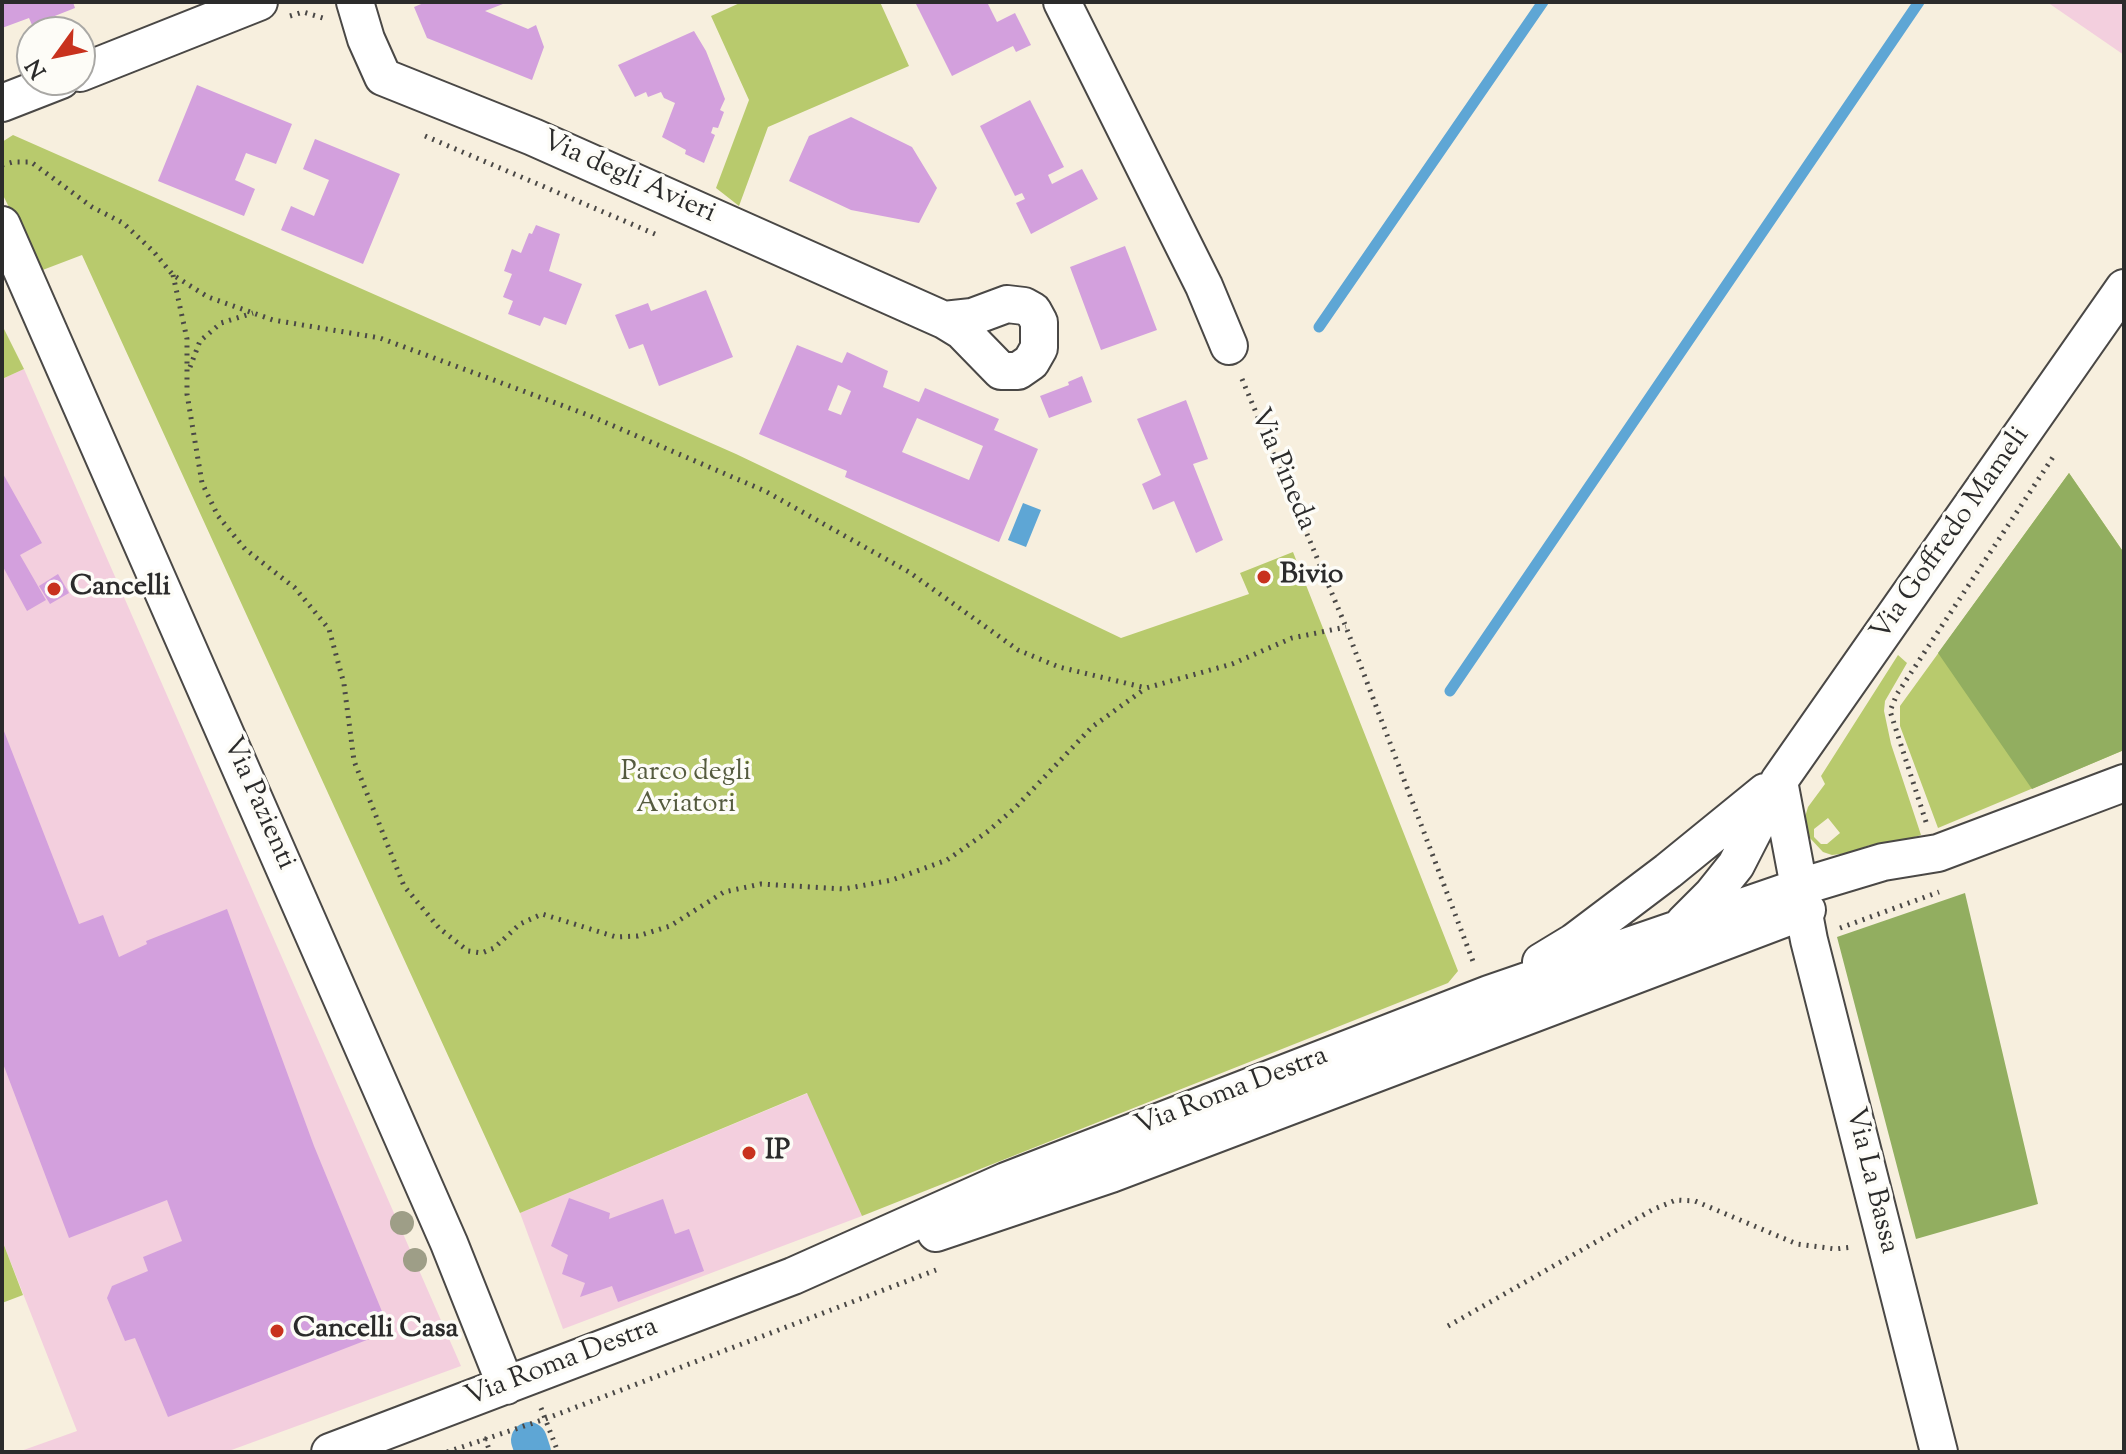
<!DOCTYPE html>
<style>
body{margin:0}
#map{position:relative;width:2126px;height:1454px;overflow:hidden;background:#f7efde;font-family:"Sorts Mill Goudy",serif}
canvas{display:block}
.frame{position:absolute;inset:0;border:4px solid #2b2b2b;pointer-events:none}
.north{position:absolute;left:16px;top:16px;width:80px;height:80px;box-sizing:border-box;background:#fdfcf7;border:2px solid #a9a8a5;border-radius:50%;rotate:237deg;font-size:22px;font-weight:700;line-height:32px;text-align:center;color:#2b2b2b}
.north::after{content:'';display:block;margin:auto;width:28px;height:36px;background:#c8321e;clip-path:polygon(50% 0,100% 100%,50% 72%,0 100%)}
</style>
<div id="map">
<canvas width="2126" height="1454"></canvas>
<div class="frame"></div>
<div class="north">N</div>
</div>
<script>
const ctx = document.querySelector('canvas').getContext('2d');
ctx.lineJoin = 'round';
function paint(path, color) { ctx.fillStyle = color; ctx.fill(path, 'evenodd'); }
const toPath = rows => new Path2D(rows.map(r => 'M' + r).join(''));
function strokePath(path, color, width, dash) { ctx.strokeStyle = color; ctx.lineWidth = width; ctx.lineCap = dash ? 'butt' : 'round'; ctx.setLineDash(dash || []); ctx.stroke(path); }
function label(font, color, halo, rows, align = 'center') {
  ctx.font = font + ' "Sorts Mill Goudy",serif'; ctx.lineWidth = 7; ctx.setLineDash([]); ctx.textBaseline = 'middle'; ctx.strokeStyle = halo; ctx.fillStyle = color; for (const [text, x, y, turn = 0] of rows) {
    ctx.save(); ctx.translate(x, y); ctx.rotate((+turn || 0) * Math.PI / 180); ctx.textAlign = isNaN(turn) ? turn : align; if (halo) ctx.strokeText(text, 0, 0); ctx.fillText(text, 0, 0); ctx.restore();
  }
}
paint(toPath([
 [2047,2,2124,2,2124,55],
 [24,369,461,1366,226,1452,18,1452,77,1431,2,1240,2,379],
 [808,1093,862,1216,563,1329,520,1213]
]), '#f3cfde');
paint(toPath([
 [742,2,880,2,909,66,768,127,739,206,716,188,749,100,711,16],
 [13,135,736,454,1121,638,1249,594,1240,573,1293,552,1458,971,1448,983,862,1216,807,1093,520,1213,82,255,40,271,2,193,2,142],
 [2,325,24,369,2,379],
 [2069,473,2124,553,2124,750,1938,828,1900,726,1900,706],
 [1898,655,1907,663,1885,701,1884,711,1891,744,1921,835,1876,849,1870,845,1849,853,1832,855,1823,852,1808,836,1805,817,1808,807,1825,784,1821,776],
 [1828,818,1840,833,1827,844,1821,844,1814,837,1814,829],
 [2,1240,23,1295,2,1303]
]), '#b8ca6d');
paint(toPath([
 [2069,473,2124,553,2124,750,2032,789,1938,653],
 [1965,893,2038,1204,1916,1239,1837,937]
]), '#92ae60');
paint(toPath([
 [1023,503,1041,510,1026,547,1008,540]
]), '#5ea6d5');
strokePath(toPath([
 [1319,327,1543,2],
 [1450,691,1919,2]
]), '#5ea6d5', 11);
strokePath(toPath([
 [529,1440,533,1452]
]), '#5ea6d5', 36);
paint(toPath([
 [2,2,73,2,75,8,32,25,29,18,2,28],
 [426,2,508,2,485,11,528,29,536,25,544,47,532,80,427,38,414,7],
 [915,2,987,2,997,22,1015,13,1031,45,1016,52,1013,46,952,76],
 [694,31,706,51,725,99,720,110,724,112,718,128,713,127,711,133,715,135,704,163,685,154,686,150,662,137,675,103,664,98,661,92,648,97,646,92,635,97,618,65],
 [197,85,292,124,276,164,246,153,235,180,255,189,244,216,158,181],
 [1030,100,1064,167,1048,175,1052,184,1082,169,1098,199,1031,234,1016,203,1025,199,1022,193,1015,196,980,126],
 [851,117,912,147,937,188,919,223,851,210,789,181,809,136],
 [315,139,400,174,363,264,281,230,291,206,314,216,329,180,303,169],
 [536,225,560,234,549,271,582,284,566,325,544,317,540,326,508,314,513,301,503,297,512,274,504,271,512,249,521,253,529,233,532,234],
 [1125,246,1157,330,1101,350,1070,267],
 [706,290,733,357,659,386,643,344,629,349,615,315,648,303,651,311],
 [797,345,842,363,847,352,888,371,883,387,919,402,925,388,999,419,994,430,1038,449,999,542,845,477,847,471,759,434],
 [838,385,851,391,841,415,828,410],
 [917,418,983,446,969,480,902,452],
 [1082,376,1092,402,1049,418,1040,396,1069,385,1068,382],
 [1186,400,1208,459,1193,464,1223,540,1196,553,1174,501,1153,510,1142,484,1161,475,1137,419],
 [2,472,42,543,20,555,46,600,27,611,2,565],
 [1268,570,1272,580,1259,584,1256,574],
 [58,574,69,593,50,604,39,586],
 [2,726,79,924,103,915,119,957,147,944,146,941,227,909,314,1146,390,1331,168,1417,135,1338,125,1341,107,1298,112,1286,148,1271,143,1257,182,1241,167,1200,69,1238,2,1061],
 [569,1198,610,1213,609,1219,663,1199,675,1234,689,1229,704,1271,618,1302,612,1286,580,1297,585,1283,562,1274,568,1255,551,1246]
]), '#d3a0dd');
const minor = toPath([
 [355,2,366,39,383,77,533,137,944,320,962,331,1001,371,1018,371,1031,362,1039,348,1039,322,1033,311,1024,306,1007,304,972,317,944,320],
 [1062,2,1204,286,1229,346],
 [80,73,259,2],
 [2,103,61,80],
 [2,225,449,1243,506,1386],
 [1779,781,1809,940,1939,1452],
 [1684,923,1712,895,1736,865,1779,781,2124,288],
 [1541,962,1574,942,1668,871,1765,792],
 [1264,1116,1315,1080,1330,1075],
 [936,1233,1111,1174,1807,910],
 [330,1452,793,1276,1006,1181,1489,994,1800,887,1883,862,1938,853,2124,783]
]);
strokePath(minor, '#4a4846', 40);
strokePath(toPath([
 [290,16,303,12,323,18],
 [425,136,655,234],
 [2,165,13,162,31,162,92,207,123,223,153,251,173,275,208,297,273,320,380,338,588,415,765,491,909,572,1018,650,1059,667,1146,688,1232,664,1292,638,1346,627],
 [173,275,187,339,187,394,202,483,218,516,245,549,295,588,329,629,344,684,354,761,404,886,439,928,468,951,482,953,494,948,520,924,542,914,616,937,638,936,670,926,724,892,761,884,844,889,892,880,947,860,987,832,1015,808,1092,727,1146,688],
 [190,367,200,341,221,323,253,313],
 [1242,379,1346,627,1474,964],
 [1926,822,1890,711,1897,694,2055,454],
 [1840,928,1939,892],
 [1448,1326,1652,1210,1676,1200,1695,1201,1797,1244,1835,1249,1853,1247],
 [541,1408,558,1452],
 [485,1438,490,1452],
 [447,1452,545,1419,936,1270]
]), '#4a4846', 5, [2, 6]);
strokePath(minor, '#fff', 36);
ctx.fillStyle = '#9e9e87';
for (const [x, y] of [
 [402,1223],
 [415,1260]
]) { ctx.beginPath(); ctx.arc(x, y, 12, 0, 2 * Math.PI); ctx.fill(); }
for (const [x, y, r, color] of [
 [1264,577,8,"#c8321e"],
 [54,589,8,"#c8321e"],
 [749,1153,8,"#c8321e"],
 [277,1331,8,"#c8321e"]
]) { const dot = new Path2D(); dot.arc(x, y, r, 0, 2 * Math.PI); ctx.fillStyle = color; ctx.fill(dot); strokePath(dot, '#fdfcf7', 3); }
label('28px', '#2b2b2b', '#fdfcf7', [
 ["Via degli Avieri",628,179,24],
 ["Via Pineda",1281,470,67],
 ["Via Goffredo Mameli",1952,535,-55],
 ["Via Pazienti",257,804,66],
 ["Via Roma Destra",1232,1093,-21],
 ["Via La Bassa",1870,1181,76],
 ["Via Roma Destra",562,1364,-21]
]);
label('bold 28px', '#2b2b2b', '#fdfcf7', [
 ["Bivio",1280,577],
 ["Cancelli",70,589],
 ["IP",765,1153],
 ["Cancelli Casa",293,1331]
], 'left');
label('28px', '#555b3f', '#fdfcf7', [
 ["Parco degli",686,774],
 ["Aviatori",686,806]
]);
</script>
